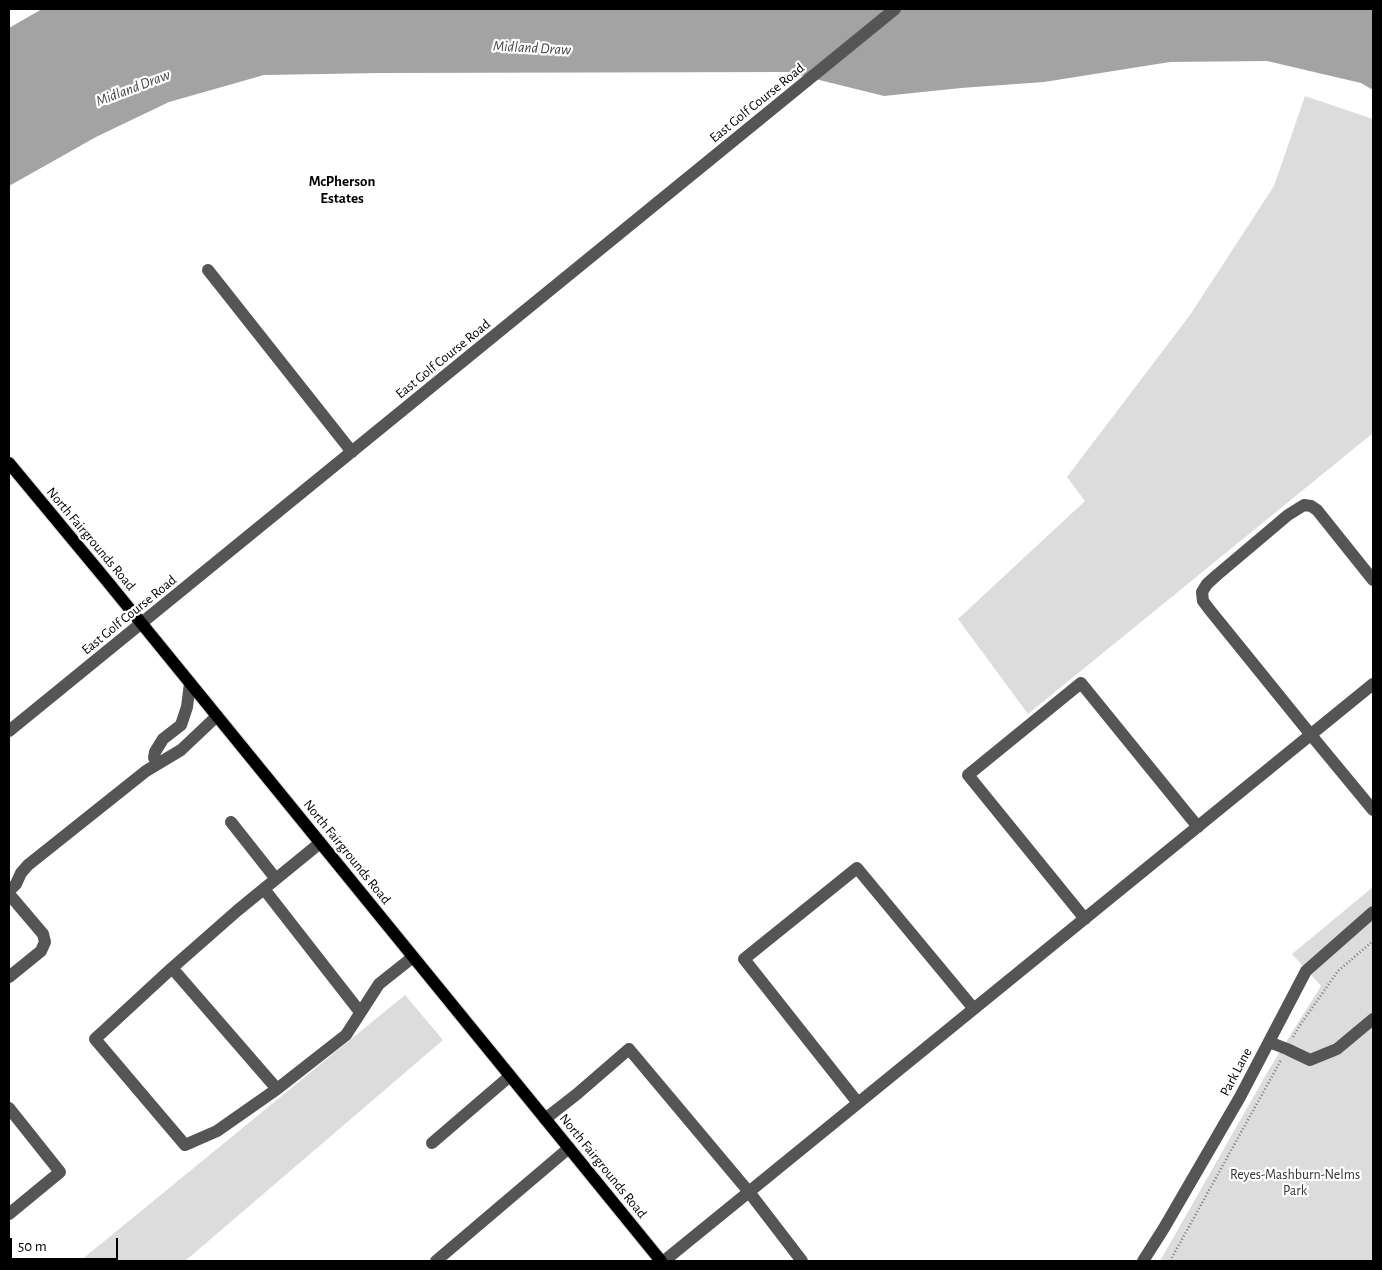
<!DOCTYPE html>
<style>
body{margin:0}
#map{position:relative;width:1382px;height:1270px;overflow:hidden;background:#fff;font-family:"Alegreya Sans",sans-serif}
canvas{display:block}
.frame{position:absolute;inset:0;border:10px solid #000;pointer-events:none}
.scale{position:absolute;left:10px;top:1238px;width:108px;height:22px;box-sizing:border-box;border:2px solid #000;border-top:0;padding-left:6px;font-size:15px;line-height:18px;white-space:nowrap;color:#000;-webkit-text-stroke:4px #fff;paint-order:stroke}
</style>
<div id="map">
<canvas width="1382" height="1270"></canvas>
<div class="frame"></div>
<div class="scale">50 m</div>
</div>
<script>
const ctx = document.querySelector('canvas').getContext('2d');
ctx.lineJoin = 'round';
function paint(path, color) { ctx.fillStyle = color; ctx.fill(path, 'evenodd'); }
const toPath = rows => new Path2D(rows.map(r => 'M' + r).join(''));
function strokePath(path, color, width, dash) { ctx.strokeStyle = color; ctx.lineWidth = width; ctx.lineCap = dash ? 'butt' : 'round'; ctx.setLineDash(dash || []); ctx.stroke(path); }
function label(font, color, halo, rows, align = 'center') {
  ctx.font = font + ' "Alegreya Sans",sans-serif'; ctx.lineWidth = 4.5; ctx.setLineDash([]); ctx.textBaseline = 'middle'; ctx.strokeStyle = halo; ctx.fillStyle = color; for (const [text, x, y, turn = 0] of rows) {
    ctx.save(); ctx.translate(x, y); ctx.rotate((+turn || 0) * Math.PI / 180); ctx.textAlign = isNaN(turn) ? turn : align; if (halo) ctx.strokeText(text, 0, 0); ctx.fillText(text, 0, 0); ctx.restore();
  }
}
paint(toPath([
 [1305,96,1373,119,1373,433,1028,714,958,619,1085,501,1067,477,1190,315,1274,186],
 [1373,887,1373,1261,1160,1261,1271,1066,1321,986,1292,954],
 [405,995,443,1040,185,1261,80,1261]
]), '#dcdcdc');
paint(toPath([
 [42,9,1373,9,1373,90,1361,83,1267,61,1170,62,1044,82,961,88,884,96,787,72,379,73,264,75,169,102,96,137,9,186,9,28]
]), '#a3a3a3');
const major = toPath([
 [9,463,107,581,661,1261]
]);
strokePath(major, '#dbdbdb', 14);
strokePath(toPath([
 [1293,1037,1300,1025,1338,971,1373,941],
 [1170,1261,1281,1060]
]), '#777', 2.5, [1, 2.5]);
strokePath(toPath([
 [208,270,352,452],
 [1373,580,1317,510,1311,506,1304,505,1288,515,1217,575,1207,584,1202,592,1203,601,1209,609,1311,735,1373,810],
 [9,731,895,9],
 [158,764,154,758,155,752,163,739,181,725,187,707,190,683],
 [231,822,276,879],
 [320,843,238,910,172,968,95,1039,185,1145,217,1131,277,1089,346,1035,379,984,413,957],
 [264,889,360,1012],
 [9,891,16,884,21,873,28,865,146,771,181,750,217,716],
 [9,894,43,934,45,942,41,951,9,977],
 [1085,919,968,775,1081,683,1198,827],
 [172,968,277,1089],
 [1269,1042,1287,1049,1310,1060,1337,1049,1373,1019],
 [858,1103,744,959,857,868,974,1009],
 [9,1108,60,1172,9,1214],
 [545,1119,577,1094,629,1049,749,1192,802,1261],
 [432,1143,510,1076],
 [436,1261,569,1148],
 [664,1261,1373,684],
 [1143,1261,1164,1228,1240,1097,1306,971,1373,912]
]), '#555', 12);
strokePath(major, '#000', 12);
label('14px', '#000', '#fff', [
 ["East Golf Course Road",757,103,-39],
 ["East Golf Course Road",443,359,-39],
 ["North Fairgrounds Road",91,539,50],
 ["East Golf Course Road",129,615,-39],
 ["North Fairgrounds Road",347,852,51],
 ["Park Lane",1236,1072,-62],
 ["North Fairgrounds Road",603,1166,51]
]);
label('14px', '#333', '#fff', [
 ["Reyes-Mashburn-Nelms",1295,1175],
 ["Park",1295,1191]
]);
label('italic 15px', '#444', '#fff', [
 ["Midland Draw",532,48,3],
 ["Midland Draw",133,88,-21]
]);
label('bold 15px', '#000', '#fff', [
 ["McPherson",342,181],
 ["Estates",342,198]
]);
</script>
